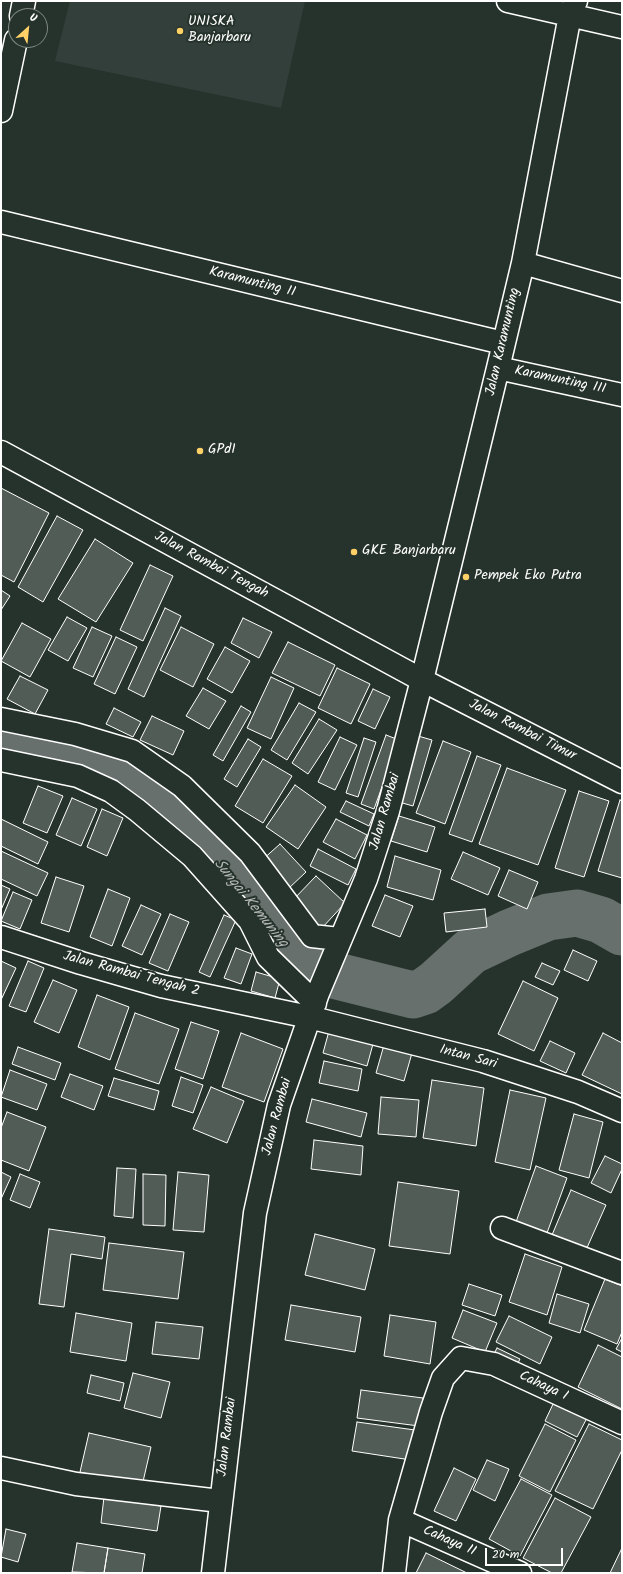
<!DOCTYPE html>
<style>
body{margin:0}
#map{position:relative;width:623px;height:1574px;overflow:hidden;background:#26332d;font-family:Kalam,sans-serif}
canvas{display:block}
.frame{position:absolute;inset:0;border:2px solid #fff;pointer-events:none}
.north{position:absolute;left:8px;top:8px;width:40px;height:40px;box-sizing:border-box;background:#26332d;border:1px solid #7d8581;border-radius:50%;rotate:27deg;font-size:11px;font-weight:700;line-height:16px;text-align:center;color:#fff}
.north::after{content:'';display:block;margin:auto;width:14px;height:18px;background:#ffd166;clip-path:polygon(50% 0,100% 100%,50% 72%,0 100%)}
.scale{position:absolute;left:485px;top:1548px;width:78px;height:18px;box-sizing:border-box;border:2px solid #fff;border-top:0;padding-left:5px;font-size:12px;line-height:14px;white-space:nowrap;color:#fff;-webkit-text-stroke:3px #26332d;paint-order:stroke}
</style>
<div id="map">
<canvas width="623" height="1574"></canvas>
<div class="frame"></div>
<div class="north">U</div>
<div class="scale">20 m</div>
</div>
<script>
const ctx = document.querySelector('canvas').getContext('2d');
ctx.lineJoin = 'round';
function paint(path, color) { ctx.fillStyle = color; ctx.fill(path, 'evenodd'); }
const toPath = rows => new Path2D(rows.map(r => 'M' + r).join(''));
function strokePath(path, color, width, dash) { ctx.strokeStyle = color; ctx.lineWidth = width; ctx.lineCap = dash ? 'butt' : 'round'; ctx.setLineDash(dash || []); ctx.stroke(path); }
function label(font, color, halo, rows, align = 'center') {
  ctx.font = font + ' Kalam,sans-serif'; ctx.lineWidth = 4; ctx.setLineDash([]); ctx.textBaseline = 'middle'; ctx.strokeStyle = halo; ctx.fillStyle = color; for (const [text, x, y, turn = 0] of rows) {
    ctx.save(); ctx.translate(x, y); ctx.rotate((+turn || 0) * Math.PI / 180); ctx.textAlign = isNaN(turn) ? turn : align; if (halo) ctx.strokeText(text, 0, 0); ctx.fillText(text, 0, 0); ctx.restore();
  }
}
paint(toPath([
 [70,1,305,1,281,108,55,61]
]), '#333f3a');
strokePath(toPath([
 [1,737,78,752,124,776,206,850,259,910,268,929,295,958,317,971,413,995,425,991,436,983,471,951,509,933,548,917,577,913,601,920,622,932]
]), '#67706c', 47);
const building = toPath([
 [1,488,49,513,14,582,1,575,1,488],
 [57,516,83,530,43,602,18,587,57,516],
 [95,539,133,563,96,622,58,599,95,539],
 [150,565,173,576,143,641,120,630,150,565],
 [1,590,10,596,1,610,1,590],
 [165,608,181,616,144,697,128,689,165,608],
 [67,617,87,628,68,661,48,650,67,617],
 [243,618,272,632,259,658,231,643,243,618],
 [22,623,51,639,30,677,1,661,22,623],
 [92,627,112,636,93,677,73,668,92,627],
 [181,627,214,644,193,687,160,670,181,627],
 [116,637,137,647,115,694,94,684,116,637],
 [288,642,335,665,320,696,272,673,288,642],
 [225,647,250,661,232,693,207,679,225,647],
 [337,668,370,684,351,724,318,708,337,668],
 [20,676,48,690,35,714,7,699,20,676],
 [271,677,294,688,271,739,247,728,271,677],
 [203,688,226,701,209,729,186,716,203,688],
 [373,689,390,697,375,729,358,721,373,689],
 [299,703,316,712,287,760,271,750,299,703],
 [241,706,251,712,223,761,213,755,241,706],
 [114,708,141,722,133,737,106,724,114,708],
 [152,716,184,731,173,755,140,740,152,716],
 [319,719,337,730,308,774,292,763,319,719],
 [386,735,399,740,374,809,361,804,386,735],
 [418,736,432,740,413,806,399,802,418,736],
 [340,737,357,745,335,790,318,782,340,737],
 [364,738,376,742,358,797,346,793,364,738],
 [248,739,261,747,237,787,224,779,248,739],
 [443,741,471,752,445,824,416,813,443,741],
 [477,756,501,765,472,842,449,834,477,756],
 [263,759,292,776,263,823,235,806,263,759],
 [507,768,566,790,538,865,479,844,507,768],
 [295,785,326,807,298,849,266,827,295,785],
 [38,786,63,796,47,833,23,823,38,786],
 [579,791,609,801,584,877,555,868,579,791],
 [72,798,97,809,81,846,56,835,72,798],
 [620,800,622,801,622,878,598,871,620,800],
 [346,801,374,814,369,826,340,812,346,801],
 [102,809,123,818,107,856,87,847,102,809],
 [399,816,435,827,427,852,391,841,399,816],
 [1,819,48,842,38,864,1,846,1,819],
 [336,819,367,835,355,859,323,842,336,819],
 [280,844,306,872,288,889,261,861,280,844],
 [318,849,356,869,348,885,310,866,318,849],
 [1,851,48,873,37,896,1,879,1,851],
 [463,852,500,868,488,895,451,879,463,852],
 [395,856,441,870,433,900,387,887,395,856],
 [509,870,538,882,527,909,498,896,509,870],
 [316,876,345,903,322,928,293,900,316,876],
 [56,877,84,886,69,932,41,923,56,877],
 [1,885,10,889,1,910,1,885],
 [108,889,130,898,112,946,90,937,108,889],
 [13,892,32,900,20,929,1,921,13,892],
 [385,895,413,906,400,937,372,926,385,895],
 [141,905,161,914,142,955,122,946,141,905],
 [485,909,487,927,446,932,444,913,485,909],
 [170,914,189,922,168,971,149,963,170,914],
 [224,915,236,920,210,977,199,972,224,915],
 [236,948,252,954,241,984,224,978,236,948],
 [573,950,597,961,588,981,564,970,573,950],
 [1,961,16,968,1,1000,1,961],
 [28,961,44,968,26,1012,9,1006,28,961],
 [542,963,560,971,553,985,535,977,542,963],
 [256,972,280,979,275,998,251,991,256,972],
 [53,980,77,990,59,1033,34,1022,53,980],
 [523,981,558,998,534,1051,498,1034,523,981],
 [97,995,129,1007,110,1060,78,1047,97,995],
 [135,1013,179,1029,159,1084,115,1069,135,1013],
 [191,1022,219,1031,203,1079,175,1069,191,1022],
 [329,1031,373,1044,367,1066,323,1053,329,1031],
 [241,1033,283,1049,264,1102,222,1087,241,1033],
 [603,1033,622,1043,622,1094,582,1075,603,1033],
 [550,1041,575,1053,566,1073,540,1061,550,1041],
 [384,1045,412,1053,404,1081,376,1073,384,1045],
 [18,1047,61,1063,55,1080,12,1064,18,1047],
 [324,1061,362,1069,358,1091,319,1083,324,1061],
 [10,1070,47,1084,37,1110,1,1097,10,1070],
 [70,1074,103,1086,94,1110,61,1097,70,1074],
 [181,1077,203,1085,193,1113,172,1106,181,1077],
 [114,1078,159,1091,154,1110,108,1096,114,1078],
 [432,1080,484,1088,476,1146,423,1138,432,1080],
 [211,1087,244,1101,227,1143,193,1129,211,1087],
 [510,1090,546,1098,530,1170,495,1162,510,1090],
 [381,1097,419,1100,416,1137,378,1134,381,1097],
 [312,1099,367,1113,361,1137,306,1122,312,1099],
 [7,1112,46,1127,29,1171,1,1160,1,1128,7,1112],
 [574,1114,603,1122,589,1178,559,1170,574,1114],
 [314,1140,363,1146,361,1175,311,1169,314,1140],
 [605,1156,622,1164,622,1169,611,1193,591,1183,605,1156],
 [536,1166,567,1178,547,1233,516,1222,536,1166],
 [117,1168,136,1169,133,1218,114,1216,117,1168],
 [1,1172,11,1177,1,1199,1,1172],
 [178,1172,209,1175,204,1232,173,1230,178,1172],
 [20,1174,40,1182,30,1208,10,1200,20,1174],
 [143,1174,166,1175,165,1226,143,1225,143,1174],
 [398,1182,459,1191,450,1254,389,1246,398,1182],
 [571,1190,606,1205,586,1250,552,1235,571,1190],
 [49,1229,105,1237,102,1259,71,1254,64,1307,39,1304,49,1229],
 [315,1234,375,1249,365,1290,305,1275,315,1234],
 [109,1243,184,1252,178,1299,103,1290,109,1243],
 [525,1254,562,1267,547,1315,509,1302,525,1254],
 [605,1279,622,1286,622,1332,617,1344,584,1330,605,1279],
 [469,1284,502,1295,495,1316,462,1305,469,1284],
 [557,1294,589,1304,580,1333,549,1323,557,1294],
 [291,1305,361,1317,355,1352,285,1340,291,1305],
 [463,1310,497,1323,485,1352,452,1338,463,1310],
 [76,1313,132,1323,126,1361,70,1352,76,1313],
 [390,1315,436,1322,430,1364,384,1356,390,1315],
 [509,1316,552,1337,540,1364,496,1342,509,1316],
 [156,1322,203,1327,199,1359,152,1354,156,1322],
 [622,1338,622,1352,616,1349,622,1338],
 [598,1345,622,1357,622,1409,578,1387,598,1345],
 [497,1348,520,1359,515,1369,492,1358,497,1348],
 [133,1373,170,1382,161,1418,124,1408,133,1373],
 [91,1375,124,1383,120,1401,87,1393,91,1375],
 [361,1390,423,1398,419,1426,357,1418,361,1390],
 [554,1402,587,1418,577,1437,545,1421,554,1402],
 [357,1422,415,1430,411,1460,352,1451,357,1422],
 [545,1424,576,1440,550,1492,519,1476,545,1424],
 [589,1424,622,1440,622,1450,593,1509,555,1491,589,1424],
 [89,1433,151,1447,142,1486,80,1472,89,1433],
 [487,1460,509,1469,495,1501,473,1490,487,1460],
 [454,1468,476,1479,456,1521,434,1511,454,1468],
 [521,1479,552,1495,520,1556,489,1539,521,1479],
 [104,1497,161,1506,157,1531,101,1523,104,1497],
 [555,1498,591,1517,561,1573,552,1573,523,1558,555,1498],
 [6,1529,26,1534,18,1562,1,1557,6,1529],
 [77,1543,108,1548,104,1573,72,1572,77,1543],
 [108,1548,145,1554,142,1573,104,1573,108,1548],
 [622,1548,622,1573,610,1573,622,1548],
 [426,1553,467,1573,416,1573,426,1553]
]);
paint(building, '#515c57');
strokePath(building, '#fff', 1);
const minor = toPath([
 [508,1,622,27],
 [21,16,24,1],
 [1,111,16,40],
 [1,222,503,343],
 [523,263,622,291],
 [498,368,622,395],
 [1,452,422,680,622,782],
 [1,719,75,734,132,751,182,786,250,853,312,936,339,939],
 [1,760,78,776,111,791,137,810,192,856,250,921,268,957,315,1003],
 [1,937,81,963,161,986,309,1017,483,1061,578,1092,622,1111],
 [502,1228,622,1273],
 [1,1468,76,1484,220,1501],
 [400,1520,520,1573],
 [213,1573,255,1213,279,1105,318,993,366,879,388,811,422,680,498,368,523,263,570,15,576,1],
 [394,1573,400,1520,431,1412,443,1378,461,1358,494,1364,622,1423]
]);
strokePath(minor, '#fff', 25);
strokePath(minor, '#26332d', 22);
for (const [x, y, r, color] of [
 [180,31,4,"#ffd166"],
 [200,451,4,"#ffd166"],
 [354,552,4,"#ffd166"],
 [466,577,4,"#ffd166"]
]) { const dot = new Path2D(); dot.arc(x, y, r, 0, 2 * Math.PI); ctx.fillStyle = color; ctx.fill(dot); strokePath(dot, '#26332d', 1.5); }
label('14px', '#fff', '#26332d', [
 ["UNISKA",188,23],
 ["Banjarbaru",188,39],
 ["GPdI",208,451],
 ["GKE Banjarbaru",362,552],
 ["Pempek Eko Putra",474,577]
], 'left');
label('14px', '#fff', '#26332d', [
 ["Karamunting II",252,283,14],
 ["Jalan Karamunting",504,342,-77],
 ["Karamunting III",560,381,12],
 ["Jalan Rambai Tengah",211,566,28],
 ["Jalan Rambai Timur",522,731,27],
 ["Jalan Rambai",386,812,-74],
 ["Jalan Rambai Tengah 2",131,975,15],
 ["Intan Sari",468,1058,15],
 ["Jalan Rambai",278,1117,-75],
 ["Cahaya I",543,1387,25],
 ["Jalan Rambai",228,1437,-83],
 ["Cahaya II",449,1542,24]
]);
label('italic 15px', '#b3b8b6', '#26332d', [
 ["Sungai Kemuning",250,904,51]
]);
</script>
